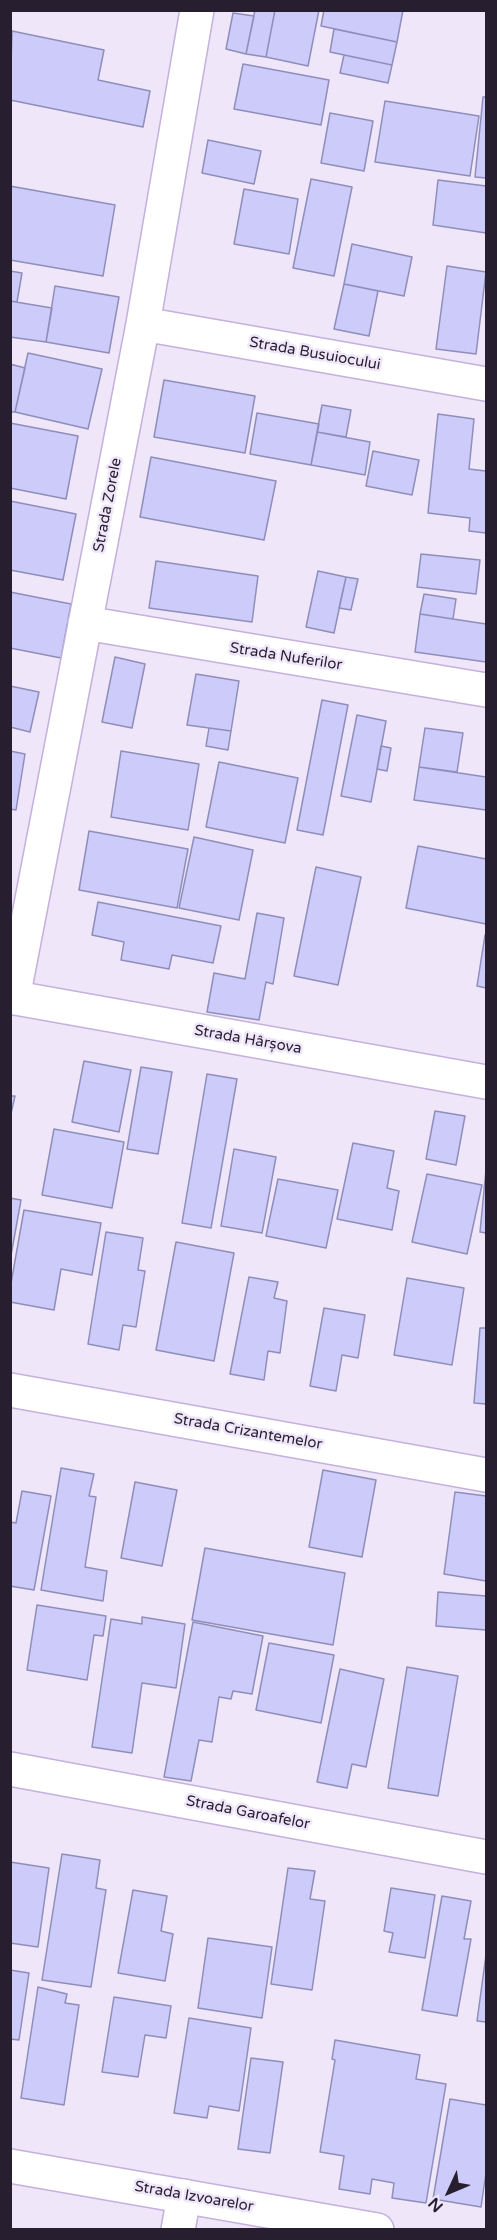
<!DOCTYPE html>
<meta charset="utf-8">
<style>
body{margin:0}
#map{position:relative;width:497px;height:2240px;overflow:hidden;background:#efe7f9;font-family:"Varela Round",sans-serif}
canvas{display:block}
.frame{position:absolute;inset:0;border:12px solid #271f30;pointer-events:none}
.north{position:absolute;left:419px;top:2162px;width:60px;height:60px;-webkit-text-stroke:4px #efe7f9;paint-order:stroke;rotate:226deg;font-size:16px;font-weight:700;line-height:24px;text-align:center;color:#271f30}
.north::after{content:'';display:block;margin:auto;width:21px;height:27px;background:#271f30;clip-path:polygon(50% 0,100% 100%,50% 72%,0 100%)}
</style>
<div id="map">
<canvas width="497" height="2240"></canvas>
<div class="frame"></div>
<div class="north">N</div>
</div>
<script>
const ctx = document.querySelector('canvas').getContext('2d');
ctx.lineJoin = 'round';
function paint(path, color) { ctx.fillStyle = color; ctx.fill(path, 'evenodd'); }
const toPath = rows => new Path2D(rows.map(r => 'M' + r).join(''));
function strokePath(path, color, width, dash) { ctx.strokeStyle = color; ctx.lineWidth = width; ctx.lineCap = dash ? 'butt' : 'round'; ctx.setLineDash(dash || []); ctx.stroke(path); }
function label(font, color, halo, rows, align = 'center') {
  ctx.font = font + ' "Varela Round",sans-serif'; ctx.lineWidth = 5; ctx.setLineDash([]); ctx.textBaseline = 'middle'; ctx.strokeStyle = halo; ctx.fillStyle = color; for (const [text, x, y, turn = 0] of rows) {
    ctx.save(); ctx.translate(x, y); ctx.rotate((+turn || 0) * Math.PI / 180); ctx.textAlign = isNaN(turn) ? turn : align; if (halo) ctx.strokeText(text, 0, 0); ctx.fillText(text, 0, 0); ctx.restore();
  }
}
const building = toPath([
 [255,10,275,10,266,57,246,54,255,10],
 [275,10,319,10,308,66,266,57,275,10],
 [324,10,403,10,397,42,321,26,324,10],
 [233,13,254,16,246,54,226,49,233,13],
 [334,29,397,42,392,65,330,52,334,29],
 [12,31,104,50,98,80,150,91,143,127,10,100,12,31],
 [344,55,392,65,388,83,340,73,344,55],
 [243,64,329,80,321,125,234,109,243,64],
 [483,97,486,97,486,178,475,177,483,97],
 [385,101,479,116,470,176,375,162,385,101],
 [330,113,373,121,364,171,321,163,330,113],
 [208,140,261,151,254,184,202,173,208,140],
 [311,179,352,187,334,276,293,268,311,179],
 [438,180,486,186,486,233,433,225,438,180],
 [10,186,115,205,103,276,10,260,10,186],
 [244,189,298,199,289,254,234,244,244,189],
 [352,244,412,257,404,296,344,284,352,244],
 [447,266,486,272,476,354,436,349,447,266],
 [10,271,22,273,17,302,10,301,10,271],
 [344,284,378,291,369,336,334,329,344,284],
 [55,286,119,297,109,353,46,342,55,286],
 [10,301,52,308,46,342,10,337,10,301],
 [28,353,102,369,88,429,15,412,28,353],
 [10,364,25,368,15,412,10,412,10,364],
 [164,380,255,396,245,453,154,437,164,380],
 [322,405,351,410,346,437,317,432,322,405],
 [257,413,319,424,311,465,250,454,257,413],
 [438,414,474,419,469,469,486,471,486,533,469,531,470,518,428,513,438,414],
 [10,423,78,436,66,499,10,488,10,423],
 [317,432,370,442,365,475,311,465,317,432],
 [373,451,419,460,412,495,366,486,373,451],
 [151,457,276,481,264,540,140,517,151,457],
 [10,501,76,514,63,580,10,570,10,501],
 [421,554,480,560,476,594,417,587,421,554],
 [156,561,258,576,252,622,149,608,156,561],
 [318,571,346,577,334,633,306,627,318,571],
 [346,577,358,579,351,610,339,608,346,577],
 [10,592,71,604,61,658,10,648,10,592],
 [424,594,456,599,453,619,420,614,424,594],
 [420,614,486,624,486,662,415,652,420,614],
 [115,657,145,664,132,728,102,722,115,657],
 [196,674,239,681,231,731,187,725,196,674],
 [10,686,39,692,30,732,10,727,10,686],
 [322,700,348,705,323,835,297,830,322,700],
 [357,715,386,721,371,802,341,796,357,715],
 [209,728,231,731,228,750,206,746,209,728],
 [425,728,463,733,457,772,419,767,425,728],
 [381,746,391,748,387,771,377,769,381,746],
 [10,751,25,754,16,810,10,809,10,751],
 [121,751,199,764,188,830,111,817,121,751],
 [219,762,298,778,285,843,206,827,219,762],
 [419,767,486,777,486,810,414,800,419,767],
 [89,831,188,849,177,908,79,890,89,831],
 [194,837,253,850,239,920,179,908,194,837],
 [418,846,486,859,486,924,406,908,418,846],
 [316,867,361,877,338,985,294,976,316,867],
 [98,902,221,926,213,963,172,955,169,969,121,960,124,942,92,935,98,902],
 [257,913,284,918,273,984,266,982,259,1020,207,1012,214,973,245,979,257,913],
 [485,935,486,935,486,988,477,986,485,935],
 [84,1061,131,1070,119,1132,72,1122,84,1061],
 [141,1067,172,1072,158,1154,127,1149,141,1067],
 [207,1074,237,1079,211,1228,182,1223,207,1074],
 [10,1096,15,1096,10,1118,10,1096],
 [435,1111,465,1116,456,1165,426,1159,435,1111],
 [54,1129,124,1142,112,1208,42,1195,54,1129],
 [353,1143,394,1151,387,1188,399,1191,392,1230,337,1219,353,1143],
 [234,1149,276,1157,262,1233,221,1226,234,1149],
 [486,1170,486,1233,480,1232,486,1170],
 [427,1174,482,1185,467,1254,412,1242,427,1174],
 [278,1179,338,1190,326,1248,266,1236,278,1179],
 [10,1198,21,1200,10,1261,10,1198],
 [24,1210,101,1223,92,1275,61,1269,54,1310,10,1302,10,1289,24,1210],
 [106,1232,143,1238,138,1270,145,1271,136,1327,123,1325,119,1350,88,1344,106,1232],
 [176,1242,234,1253,214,1361,156,1350,176,1242],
 [249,1277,278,1282,274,1298,287,1301,280,1353,268,1351,264,1380,230,1374,249,1277],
 [407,1278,464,1288,452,1365,394,1355,407,1278],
 [324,1308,365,1315,358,1358,342,1355,336,1391,310,1386,324,1308],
 [480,1328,486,1328,486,1404,474,1403,480,1328],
 [61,1468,94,1474,89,1496,96,1497,85,1567,107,1571,103,1601,41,1590,61,1468],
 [323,1470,376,1480,362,1557,309,1547,323,1470],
 [135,1482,177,1490,162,1566,121,1558,135,1482],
 [22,1491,51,1496,34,1590,10,1586,10,1522,16,1523,22,1491],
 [455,1492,486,1496,486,1581,444,1574,455,1492],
 [205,1548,345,1573,333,1645,192,1620,205,1548],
 [438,1592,486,1596,486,1630,436,1626,438,1592],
 [37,1605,106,1616,103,1636,94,1635,87,1680,27,1670,37,1605],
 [142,1617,185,1624,176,1688,142,1683,132,1753,92,1747,111,1619,142,1624,142,1617],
 [193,1622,263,1636,252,1694,233,1691,231,1699,219,1697,212,1742,199,1740,191,1781,164,1777,193,1622],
 [269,1643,334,1655,321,1723,256,1710,269,1643],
 [407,1667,458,1676,438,1796,388,1788,407,1667],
 [340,1669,384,1679,366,1767,352,1764,347,1788,317,1782,340,1669],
 [62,1854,100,1860,96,1888,106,1890,91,1987,42,1980,62,1854],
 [10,1862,49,1868,38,1947,10,1943,10,1862],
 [288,1868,315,1871,310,1899,325,1901,312,1990,271,1984,288,1868],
 [391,1888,435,1895,425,1958,389,1952,393,1933,384,1931,391,1888],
 [133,1890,167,1896,161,1931,173,1934,165,1981,118,1973,133,1890],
 [442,1896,471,1901,464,1939,471,1939,457,2016,422,2010,442,1896],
 [208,1938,272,1947,262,2018,198,2008,208,1938],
 [486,1955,486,2022,477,2021,486,1955],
 [10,1970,29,1973,19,2040,10,2039,10,1970],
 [38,1987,67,1994,65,2003,79,2005,64,2105,21,2098,38,1987],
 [114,1997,171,2006,166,2038,145,2035,138,2077,102,2072,114,1997],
 [189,2018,251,2028,239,2111,209,2106,207,2118,174,2113,189,2018],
 [335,2040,420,2055,416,2079,446,2084,426,2203,392,2198,394,2183,372,2179,370,2194,339,2189,344,2156,320,2152,335,2060,332,2059,335,2040],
 [251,2058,283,2062,270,2153,238,2149,251,2058],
 [450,2099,486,2105,486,2173,481,2207,433,2199,450,2099]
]);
paint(building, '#cccbfa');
strokePath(building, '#8f8eba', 1.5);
const minor = toPath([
 [143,324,486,384],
 [85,623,486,690],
 [10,997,486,1082],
 [13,998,143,324,197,10],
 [10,1390,486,1475],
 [10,1769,486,1857],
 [178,2230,184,2196]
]);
const tertiary = toPath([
 [10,2166,377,2230]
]);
strokePath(minor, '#c4b1dc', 36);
strokePath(tertiary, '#c4b1dc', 36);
strokePath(minor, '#fff', 33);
strokePath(tertiary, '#fff', 33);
label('15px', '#271f30', '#efe7f9', [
 ["Strada Busuiocului",315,354,10],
 ["Strada Zorele",108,505,-79],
 ["Strada Nuferilor",286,657,9],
 ["Strada Hârșova",248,1040,10],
 ["Strada Crizantemelor",248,1432,10],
 ["Strada Garoafelor",248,1813,11],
 ["Strada Izvoarelor",194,2197,10]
]);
</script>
